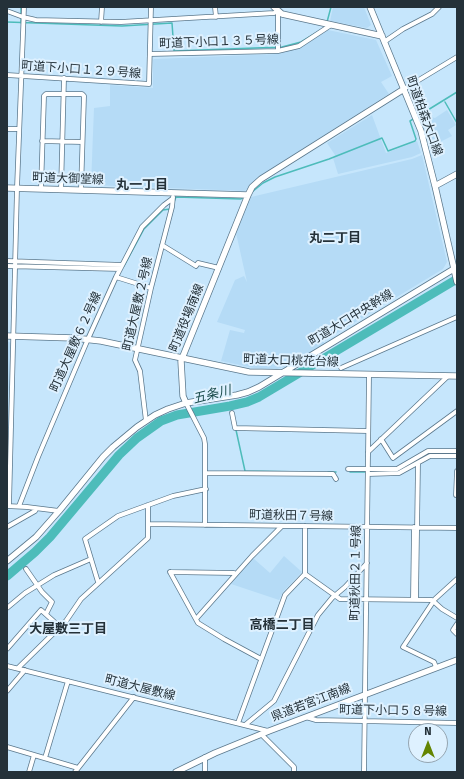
<!DOCTYPE html>
<meta charset="utf-8">
<style>
body{margin:0}
#map{position:relative;width:464px;height:779px;overflow:hidden;background:#c6e6fc;font-family:"Fira Sans",sans-serif}
canvas{display:block}
.frame{position:absolute;inset:0;border:8px solid #243139;pointer-events:none}
.north{position:absolute;left:408px;top:723px;width:40px;height:40px;box-sizing:border-box;background:#def1ff;border:1px solid #94a4b0;border-radius:50%;rotate:0deg;font-size:11px;font-weight:700;line-height:16px;text-align:center;color:#243139}
.north::after{content:'';display:block;margin:auto;width:14px;height:18px;background:#638502;clip-path:polygon(50% 0,100% 100%,50% 72%,0 100%)}
</style>
<div id="map">
<canvas width="464" height="779"></canvas>
<div class="frame"></div>
<div class="north">N</div>
</div>
<script>
const ctx = document.querySelector('canvas').getContext('2d');
ctx.lineJoin = 'round';
function paint(path, color) { ctx.fillStyle = color; ctx.fill(path, 'evenodd'); }
const toPath = rows => new Path2D(rows.map(r => 'M' + r).join(''));
function strokePath(path, color, width, dash) { ctx.strokeStyle = color; ctx.lineWidth = width; ctx.lineCap = dash ? 'butt' : 'round'; ctx.setLineDash(dash || []); ctx.stroke(path); }
function label(font, color, halo, rows, align = 'center') {
  ctx.font = font + ' "Fira Sans","Noto Sans JP",sans-serif'; ctx.lineWidth = 4; ctx.setLineDash([]); ctx.textBaseline = 'middle'; ctx.strokeStyle = halo; ctx.fillStyle = color; for (const [text, x, y, turn = 0] of rows) {
    ctx.save(); ctx.translate(x, y); ctx.rotate((+turn || 0) * Math.PI / 180); ctx.textAlign = isNaN(turn) ? turn : align; if (halo) ctx.strokeText(text, 0, 0); ctx.fillText(text, 0, 0); ctx.restore();
  }
}
paint(toPath([
 [333,7,364,7,371,25,367,28,330,21],
 [328,30,376,40,392,76,381,82,389,94,260,176,245,191,91,185,94,108,110,106,110,85,153,88,153,60,154,59,277,54,302,47],
 [447,110,456,125,448,130,452,136,432,146,423,119,428,116,435,118],
 [372,115,386,153,417,141,421,153,412,157,338,174,333,158,335,155,327,143],
 [422,155,447,262,443,269,324,341,324,344,287,366,277,369,254,368,221,361,230,330,244,333,245,330,217,322,235,280,244,276,247,282,236,233,251,197,412,159],
 [7,341,11,343,7,504],
 [284,556,302,572,283,592,279,600,231,584,253,558,270,573]
]), '#b5dbf6');
strokePath(toPath([
 [7,22,122,26,172,23,174,51,282,47,301,42,321,30],
 [327,22,331,7],
 [21,23,21,7],
 [445,102,457,123],
 [252,192,263,183,275,177,329,159,382,138,388,151,415,141,416,139,410,121,457,92],
 [174,202,176,197,241,199,244,197],
 [7,264,62,265],
 [122,266,124,266,144,229,163,210,170,209],
 [236,430,245,471,306,472],
 [429,455,432,453,457,454],
 [328,472,336,472],
 [350,472,365,472]
]), '#4dbcba', 1.5);
strokePath(toPath([
 [7,576,35,552,50,537,119,455,137,438,161,421,177,415,230,406,247,402,259,397,457,279]
]), '#4dbcba', 9);
const street = toPath([
 [215,7,216,17],
 [7,11,23,17,36,20,121,22,274,13,278,11,278,51],
 [101,22,102,7],
 [384,42,403,29,432,14,439,7],
 [150,54,278,51,299,46,331,25],
 [7,75,149,84,151,7],
 [404,89,457,57],
 [7,129,19,129],
 [42,141,82,142],
 [41,189,44,96,46,94,82,94,84,96,81,190],
 [61,190,64,78],
 [162,245,196,266,198,263,219,268],
 [7,261,122,265],
 [7,266,120,269],
 [116,277,151,288],
 [341,368,457,317],
 [186,403,204,438,205,444,205,525],
 [232,413,235,428,368,431],
 [146,421,140,371,135,360,151,288,172,207,173,197],
 [381,439,393,458,457,411],
 [368,452,448,376],
 [348,469,397,469,428,451,457,451],
 [206,473,333,474,336,479],
 [368,474,399,473,430,456,457,456],
 [456,495,457,471],
 [7,506,27,507,59,511],
 [9,506,17,188,24,7],
 [19,506,38,457,88,339,116,277,142,227,164,205,172,199],
 [148,524,457,528],
 [7,527,35,511,36,509],
 [26,569,42,592,52,602,46,614],
 [170,572,198,623,224,639,261,659],
 [170,572,234,573,235,575],
 [305,574,340,599,432,600,442,609,457,618],
 [98,582,85,539,118,516,173,496,206,489],
 [413,599,414,527],
 [416,599,418,463],
 [7,608,25,593,54,575,91,559],
 [196,619,252,556,282,526],
 [457,624,453,630,457,634],
 [7,649,41,610,60,627],
 [7,666,268,731],
 [436,667,434,662,403,647,435,599,457,579],
 [18,668,66,621,81,599,148,538,148,505],
 [7,691,25,670],
 [306,717,316,720,457,723],
 [238,723,285,595,305,574,305,526],
 [245,725,274,701,318,615,332,598,345,587,367,563],
 [261,734,294,767,294,772],
 [7,747,78,768],
 [45,758,68,681],
 [29,772,34,755],
 [75,772,134,697],
 [205,772,205,757],
 [364,772,369,375]
]);
const secondary = toPath([
 [274,7,282,14,382,36],
 [370,7,421,131,435,186,457,282],
 [435,186,457,174],
 [7,188,248,195],
 [7,336,74,338,101,341,249,372,457,376],
 [186,403,237,395,248,392,259,387,457,267],
 [7,561,36,537,59,511,103,457,113,447,137,427,155,415,168,409,186,403,183,396,181,361,248,195,252,187,261,179,404,89],
 [176,772,215,753,269,731,457,660]
]);
strokePath(street, '#5b788c', 5.5);
strokePath(secondary, '#5b788c', 7);
strokePath(street, '#fff', 4);
strokePath(secondary, '#fff', 5.5);
label('12px', '#243139', '#def1ff', [
 ["町道下小口１３５号線",219,42,-2],
 ["町道下小口１２９号線",81,70,4],
 ["町道柏森大口線",424,116,70],
 ["町道大御堂線",68,179,2],
 ["町道大屋敷２号線",138,304,-77],
 ["町道役場南線",187,318,-68],
 ["町道大口中央幹線",351,318,-31],
 ["町道大屋敷６２号線",76,342,-66],
 ["町道大口桃花台線",291,361,2],
 ["町道秋田７号線",291,516,1],
 ["町道秋田２１号線",356,573,-89],
 ["町道大屋敷線",140,688,14],
 ["県道若宮江南線",311,703,-21],
 ["町道下小口５８号線",393,711,1]
]);
label('bold 13px', '#243139', '#def1ff', [
 ["丸一丁目",142,185],
 ["丸二丁目",335,238],
 ["高橋二丁目",282,625],
 ["大屋敷三丁目",68,629]
]);
label('italic 13px', '#194a4a', '#def1ff', [
 ["五条川",212,395,-14]
]);
</script>
